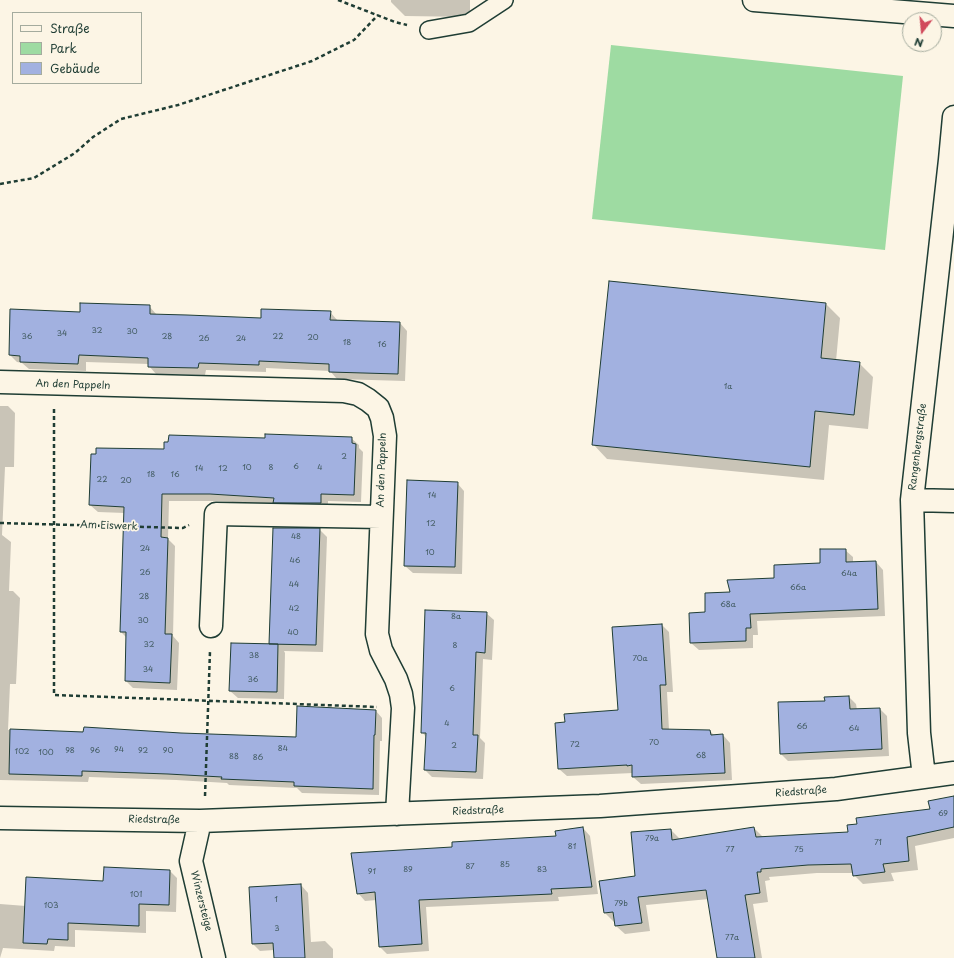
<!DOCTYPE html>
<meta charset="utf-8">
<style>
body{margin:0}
#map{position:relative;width:954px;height:958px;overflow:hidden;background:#fcf5e5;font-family:"Playpen Sans",sans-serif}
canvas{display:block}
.legend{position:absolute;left:12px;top:12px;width:130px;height:72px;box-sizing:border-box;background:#fcf5e5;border:1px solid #a4ab9e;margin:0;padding:5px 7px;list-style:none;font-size:12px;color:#1f3d34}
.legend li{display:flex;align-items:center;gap:8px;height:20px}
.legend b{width:20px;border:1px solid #a4ab9e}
.north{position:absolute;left:902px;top:12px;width:40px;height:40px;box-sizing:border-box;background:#fcf5e5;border:1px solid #a4ab9e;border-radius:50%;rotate:196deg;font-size:11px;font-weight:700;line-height:16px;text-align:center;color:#1f3d34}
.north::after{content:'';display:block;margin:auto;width:14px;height:18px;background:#d1495b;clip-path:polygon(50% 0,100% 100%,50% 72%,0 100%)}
</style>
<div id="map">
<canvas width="954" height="958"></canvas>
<ul class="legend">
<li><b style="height:5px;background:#fcf5e5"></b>Straße</li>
<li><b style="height:11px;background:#9edba2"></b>Park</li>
<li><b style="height:11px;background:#a2b1e0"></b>Gebäude</li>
</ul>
<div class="north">N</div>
</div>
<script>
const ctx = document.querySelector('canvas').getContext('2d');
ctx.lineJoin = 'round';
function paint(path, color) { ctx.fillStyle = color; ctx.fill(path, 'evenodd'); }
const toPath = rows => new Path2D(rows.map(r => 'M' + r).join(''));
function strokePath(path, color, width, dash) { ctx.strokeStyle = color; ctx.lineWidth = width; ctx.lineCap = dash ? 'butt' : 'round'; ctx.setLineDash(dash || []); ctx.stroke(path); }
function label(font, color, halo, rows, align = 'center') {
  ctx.font = font + ' "Playpen Sans",sans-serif'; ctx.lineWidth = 3.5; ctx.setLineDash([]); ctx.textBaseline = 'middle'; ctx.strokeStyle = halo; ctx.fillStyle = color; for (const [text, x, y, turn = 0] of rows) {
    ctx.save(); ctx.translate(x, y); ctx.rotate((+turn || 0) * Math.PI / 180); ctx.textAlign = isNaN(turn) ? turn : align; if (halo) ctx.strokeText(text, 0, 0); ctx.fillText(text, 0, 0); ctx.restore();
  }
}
paint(toPath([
 [611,45,903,76,885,250,592,219]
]), '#9edba2');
paint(toPath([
 [391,0,470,0,470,17,405,16,391,2],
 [826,304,840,318,836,361,859,363,873,377,868,429,829,425,824,480,607,459,593,444],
 [149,306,157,315,262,319,330,312,338,321,400,323,407,331,405,381,337,379,330,371,266,368,266,372,206,370,205,375,156,374,149,366,149,364,86,362,86,371,29,369,22,363,17,362,10,355,81,313],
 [0,406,8,406,15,413,14,467,5,467,2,535,11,542,9,591,13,591,20,598,16,684,10,684,8,730,181,734,296,738,376,711,382,718,382,741,380,741,379,795,302,793,297,788,229,785,227,783,176,780,89,777,88,782,0,780],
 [351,438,359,445,359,448,363,452,361,502,328,501,328,510,277,505,218,501,169,501,168,539,175,546,173,636,179,643,177,690,133,688,126,681,127,638,121,632,125,513,98,512,90,505,165,450,266,439],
 [457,483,464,491,462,574,413,573,405,566],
 [319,529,327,537,323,652,284,651,285,653,284,699,238,698,230,691,271,645],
 [845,550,853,557,853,563,876,562,883,570,885,616,757,621,758,635,753,635,753,648,699,650,691,643,706,613,732,593,821,564],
 [486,613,494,620,492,660,483,659,480,738,485,743,483,779,432,777,425,770,426,737,422,732],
 [662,625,669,632,673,692,667,692,669,730,710,731,715,736,723,735,730,743,732,780,641,784,633,777,633,773,567,776,559,769,619,711],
 [849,697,856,704,857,710,880,709,887,716,889,756,788,761,781,754,826,702],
 [954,797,954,838,915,846,918,870,891,873,894,881,863,884,854,875,853,873,817,873,769,877,770,880,765,881,768,902,753,904,762,958,718,958,709,899,646,905,650,931,625,934,616,926,616,921,614,922,605,913,636,877,671,830,680,839,754,828,763,837,849,833,858,825,931,810],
 [583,828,590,836,598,894,558,897,559,901,426,907,429,951,387,954,380,947,377,900,365,901,358,893,453,848,557,837],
 [170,871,177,878,176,912,146,911,146,933,75,930,75,947,55,946,54,951,3,948,0,958,0,904,26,906,104,882],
 [301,885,308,893,311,942,325,941,333,949,333,958,275,958,274,950,260,951,253,944,250,888]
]), '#0003');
const building = toPath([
 [609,281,826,303,821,358,860,362,854,415,815,411,810,467,592,445,609,281],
 [80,303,150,305,150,314,187,315,261,318,261,309,331,311,330,320,400,322,398,374,329,372,329,364,259,361,259,365,199,363,198,368,148,367,148,358,79,355,78,364,20,362,20,356,9,355,10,309,80,312,80,303],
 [265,434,352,437,352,443,356,444,354,495,321,494,321,503,273,503,274,498,210,494,162,494,161,537,168,538,165,634,172,634,170,683,125,681,126,632,120,632,124,507,89,505,91,454,96,454,96,448,164,449,164,442,168,442,169,435,265,438,265,434],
 [407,480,458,482,455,567,404,566,407,480],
 [273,528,320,528,316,645,269,644,273,528],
 [820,549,846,549,846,562,876,561,878,609,750,614,751,628,746,628,746,641,690,643,689,613,705,612,705,593,730,592,727,580,774,578,774,565,820,563,820,549],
 [425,610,487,612,485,653,476,652,473,735,478,735,476,772,424,770,426,733,421,733,425,610],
 [662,624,666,685,660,685,662,729,710,730,711,735,723,734,725,773,632,777,632,765,627,766,627,765,558,769,555,723,565,722,564,714,618,710,612,627,662,624],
 [231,643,278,644,277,692,229,691,231,643],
 [849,696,850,709,880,708,882,749,780,754,778,702,825,701,824,697,849,696],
 [297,706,376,710,375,735,374,735,373,789,294,786,294,782,221,779,222,777,168,774,82,771,82,776,9,774,10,729,83,732,84,727,181,733,296,737,297,706],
 [954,796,954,827,907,837,909,861,883,864,885,872,853,876,851,864,808,865,761,869,761,872,757,872,760,893,745,895,755,958,717,958,706,890,638,897,642,923,615,926,613,912,604,913,599,881,635,876,631,832,671,829,672,840,754,827,756,837,848,832,847,825,857,824,856,818,930,809,928,801,954,796],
 [583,827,592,887,551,889,552,894,419,900,422,944,379,947,375,892,357,894,351,853,452,847,452,842,556,836,555,831,583,827],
 [104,867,170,870,169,905,139,904,139,926,68,923,68,940,48,939,47,944,23,943,26,877,103,881,104,867],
 [301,884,305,958,274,958,273,943,252,944,249,887,301,884]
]);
paint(building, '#a2b1e0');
strokePath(building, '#1f3d34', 1);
const lane = toPath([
 [429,30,469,23,504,0]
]);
const street = toPath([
 [754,0,954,16],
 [0,382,344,391,358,394,368,400,378,408,382,418,385,436,377,634,381,650,396,679,401,694,403,708,397,814],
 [912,500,954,501],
 [211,626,216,514,381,517],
 [924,777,919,733,912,500,950,160,954,117],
 [0,818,200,821,600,806,836,789,954,773],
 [200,821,191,861,214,958]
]);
strokePath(lane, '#1f3d34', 20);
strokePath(street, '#1f3d34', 25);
strokePath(toPath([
 [338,0,395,22,407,25],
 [0,184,34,178,75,153,93,137,121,119,178,105,312,61,354,40,378,15],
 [54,409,54,695,377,707],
 [0,523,183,528,189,525],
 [205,796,210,651]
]), '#1f3d34', 2.5, [4, 3]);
strokePath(lane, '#fcf5e5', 17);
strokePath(street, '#fcf5e5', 22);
label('8px', '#405a5f', null, [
 ["32",97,331],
 ["30",132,332],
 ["34",62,334],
 ["36",27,337],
 ["28",167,337],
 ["22",278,337],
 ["20",313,338],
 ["26",204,339],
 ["24",241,339],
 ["18",347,343],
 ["16",382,345],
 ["1a",728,387],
 ["2",344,457],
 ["6",296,467],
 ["10",247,468],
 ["8",271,468],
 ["4",320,468],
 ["14",199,469],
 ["12",223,469],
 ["18",151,475],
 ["16",175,475],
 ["22",102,480],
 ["20",126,481],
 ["14",432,496],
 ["12",431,524],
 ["48",296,537],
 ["24",145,549],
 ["10",430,553],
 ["46",295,561],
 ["26",145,573],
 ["64a",849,574],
 ["44",294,585],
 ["66a",798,588],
 ["28",144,597],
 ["68a",728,605],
 ["42",294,609],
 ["8a",456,617],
 ["30",143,621],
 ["40",293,633],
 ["32",149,645],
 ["8",455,646],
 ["38",254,656],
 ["70a",640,659],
 ["34",148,670],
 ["36",253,680],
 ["6",452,689],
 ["4",447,724],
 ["66",802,727],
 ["64",854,729],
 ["70",654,743],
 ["72",575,745],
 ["2",454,746],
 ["84",283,749],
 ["94",119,750],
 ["98",70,751],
 ["96",95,751],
 ["92",143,751],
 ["90",168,751],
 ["102",22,752],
 ["100",46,753],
 ["68",701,756],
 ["88",234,757],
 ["86",258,758],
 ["69",943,814],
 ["79a",652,839],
 ["71",878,843],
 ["81",572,847],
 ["77",730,850],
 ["75",799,850],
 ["85",505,865],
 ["87",470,867],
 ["89",408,870],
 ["83",542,870],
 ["91",372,872],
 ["101",136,895],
 ["1",276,900],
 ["79b",621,904],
 ["103",51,906],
 ["3",277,929],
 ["77a",732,938]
]);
label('10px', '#1f3d34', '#fcf5e5', [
 ["An den Pappeln",73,385,2],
 ["Rangenbergstraße",918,447,-83],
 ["An den Pappeln",382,470,-88],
 ["Am Eiswerk",109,526,2],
 ["Riedstraße",801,792,-4],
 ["Riedstraße",478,811,-2],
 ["Riedstraße",154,820,1],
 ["Winzersteige",201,901,76]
]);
</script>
